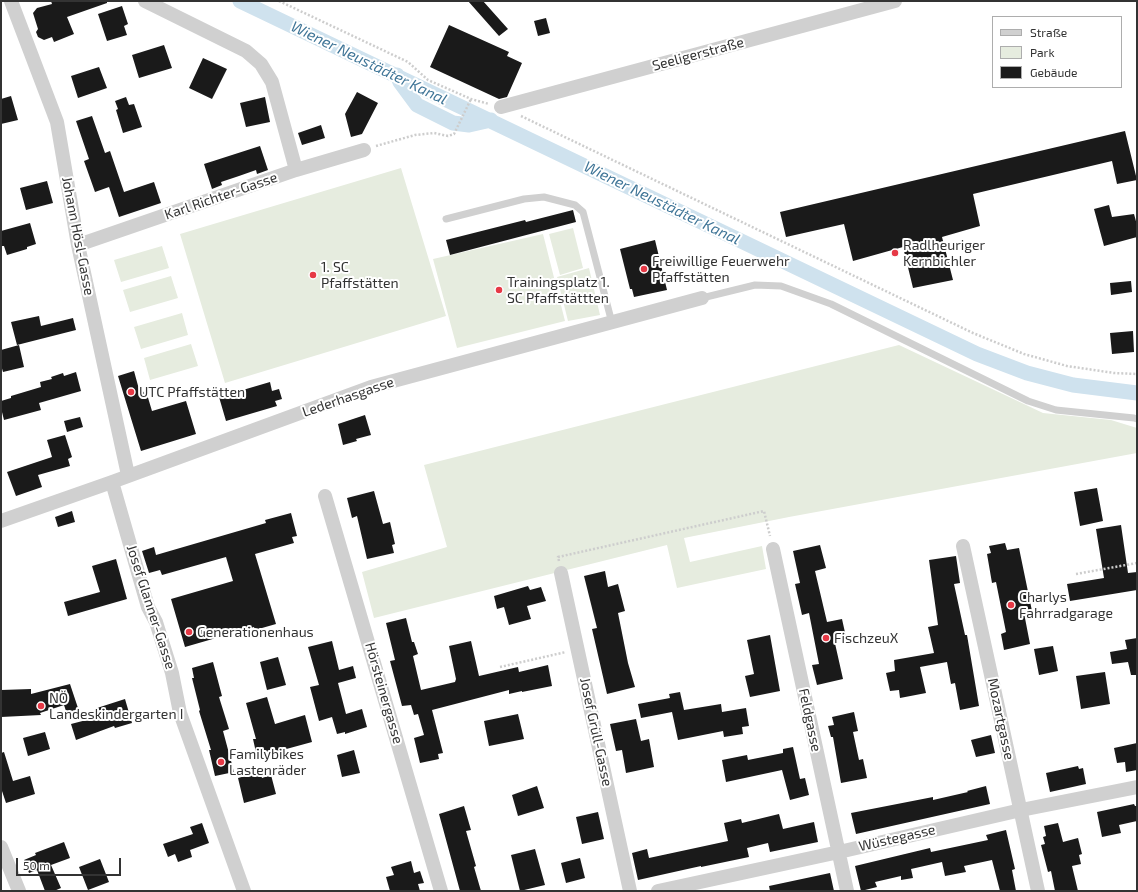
<!DOCTYPE html>
<meta charset="utf-8">
<style>
body{margin:0}
#map{position:relative;width:1138px;height:892px;overflow:hidden;background:#fff;font-family:"Exo 2",sans-serif}
canvas{display:block}
.frame{position:absolute;inset:0;border:2px solid #333;pointer-events:none}
.legend{position:absolute;left:992px;top:16px;width:130px;height:72px;box-sizing:border-box;background:#fff;border:1px solid #adadad;margin:0;padding:5px 7px;list-style:none;font-size:12px;color:#333}
.legend li{display:flex;align-items:center;gap:8px;height:20px}
.legend b{width:20px;border:1px solid #adadad}
.scale{position:absolute;left:16px;top:858px;width:105px;height:18px;box-sizing:border-box;border:2px solid #333;border-top:0;padding-left:5px;font-size:12px;line-height:14px;white-space:nowrap;color:#333;-webkit-text-stroke:3px #fff;paint-order:stroke}
</style>
<div id="map">
<canvas width="1138" height="892"></canvas>
<div class="frame"></div>
<ul class="legend">
<li><b style="height:5px;background:#d0d0d0"></b>Straße</li>
<li><b style="height:11px;background:#e6ecdf"></b>Park</li>
<li><b style="height:11px;background:#1a1a1a"></b>Gebäude</li>
</ul>
<div class="scale">50 m</div>
</div>
<script>
const ctx = document.querySelector('canvas').getContext('2d');
ctx.lineJoin = 'round';
function paint(path, color) { ctx.fillStyle = color; ctx.fill(path, 'evenodd'); }
const toPath = rows => new Path2D(rows.map(r => 'M' + r).join(''));
function strokePath(path, color, width, dash) { ctx.strokeStyle = color; ctx.lineWidth = width; ctx.lineCap = dash ? 'butt' : 'round'; ctx.setLineDash(dash || []); ctx.stroke(path); }
function label(font, color, halo, rows, align = 'center') {
  ctx.font = font + ' "Exo 2",sans-serif'; ctx.lineWidth = 4; ctx.setLineDash([]); ctx.textBaseline = 'middle'; ctx.strokeStyle = halo; ctx.fillStyle = color; for (const [text, x, y, turn = 0] of rows) {
    ctx.save(); ctx.translate(x, y); ctx.rotate((+turn || 0) * Math.PI / 180); ctx.textAlign = isNaN(turn) ? turn : align; if (halo) ctx.strokeText(text, 0, 0); ctx.fillText(text, 0, 0); ctx.restore();
  }
}
paint(toPath([
 [401,168,446,316,225,383,180,234],
 [573,228,583,268,560,275,549,234],
 [543,234,565,321,457,348,433,259],
 [162,246,169,268,121,282,114,260],
 [589,268,600,315,568,321,557,277],
 [171,276,178,298,130,312,123,290],
 [182,313,188,335,141,349,134,327],
 [191,344,198,366,150,380,144,358],
 [899,345,1043,413,1111,420,1137,428,1137,453,789,517,684,538,690,562,762,546,766,569,677,588,667,545,374,618,362,572,447,547,424,465]
]), '#e6ecdf');
strokePath(toPath([
 [240,1,977,354,1027,373,1073,385,1137,393],
 [397,75,400,82,417,105,453,123,469,125,491,120]
]), '#cfe2ee', 15);
paint(toPath([
 [51,1,107,1,107,3,67,17,74,34,54,42,52,37,44,40,38,37,36,32,38,29,33,13,37,8,52,4],
 [468,1,483,1,508,29,499,36],
 [122,6,128,24,124,26,127,35,107,41,98,14],
 [546,18,550,33,538,36,534,21],
 [449,25,509,52,507,56,522,63,507,97,499,99,430,67],
 [164,45,172,68,139,78,132,55],
 [203,58,227,69,212,99,189,88],
 [99,67,107,88,78,98,71,76],
 [357,92,378,103,362,134,351,137,345,114],
 [11,96,18,120,1,124,1,99],
 [126,97,129,105,134,104,142,127,123,133,116,110,118,109,115,101],
 [265,97,270,122,246,127,240,103],
 [92,116,105,153,110,151,124,192,154,182,161,203,119,217,109,187,95,192,84,161,89,159,76,121],
 [321,125,325,138,302,145,298,133],
 [1125,131,1137,180,1117,184,1112,161,973,194,980,226,942,237,953,280,913,288,903,247,853,261,844,224,786,237,780,212],
 [260,146,268,170,257,174,256,170,239,176,221,182,222,185,212,189,204,164],
 [47,181,53,203,26,210,20,188],
 [1109,205,1112,217,1134,214,1137,225,1137,237,1104,246,1094,209],
 [573,210,576,222,450,255,446,240,525,220,526,222],
 [30,223,36,244,27,247,27,249,7,255,4,246,1,246,1,231],
 [655,240,667,290,634,297,632,289,630,289,620,249],
 [1131,281,1132,292,1111,295,1110,283],
 [39,316,41,326,73,318,76,330,17,345,11,322],
 [1133,331,1134,352,1112,354,1110,333],
 [19,345,24,367,3,372,1,365,1,350],
 [134,371,140,393,146,391,152,411,186,401,196,434,141,451,118,376],
 [76,372,81,391,39,403,41,410,4,420,1,408,1,401,11,398,11,396,41,387,40,382,52,379,51,377,63,373,64,376],
 [270,382,272,391,279,389,282,399,275,401,277,406,226,421,219,397],
 [365,415,371,435,356,439,357,441,343,445,338,424],
 [80,417,83,427,67,432,64,421],
 [65,435,72,457,68,459,70,466,38,475,42,487,16,496,7,472,52,457,47,440],
 [1097,488,1103,521,1080,526,1074,492],
 [374,491,383,524,390,522,395,544,392,545,394,553,367,559,357,516,352,518,347,498],
 [72,511,75,522,58,527,55,517],
 [291,513,297,536,292,537,294,543,255,554,276,624,255,630,254,627,185,647,171,599,233,581,226,557,162,575,160,570,149,573,142,551,154,547,156,555,266,523,265,520],
 [1121,525,1128,573,1137,572,1137,590,1070,601,1067,584,1104,578,1096,529],
 [1005,543,1007,550,1019,548,1032,611,1024,613,1030,644,1004,650,1001,634,1006,632,996,582,992,583,987,554,991,553,989,546],
 [820,545,826,568,815,571,827,622,842,619,846,637,834,639,843,679,817,685,812,665,819,664,809,613,802,615,795,584,800,583,793,551],
 [956,556,960,583,954,584,965,635,967,635,979,706,960,710,955,683,951,684,947,662,920,667,926,693,900,698,899,690,890,691,886,673,895,671,894,660,934,653,928,627,938,625,929,560],
 [116,559,127,599,68,616,64,602,100,592,92,566],
 [605,571,608,587,618,584,625,611,618,613,628,663,635,687,607,694,592,629,597,628,584,576],
 [528,586,530,590,541,587,546,601,527,606,531,619,509,625,504,607,497,609,494,596],
 [406,618,412,642,414,642,418,654,413,656,421,690,455,682,456,679,449,646,471,641,479,676,518,667,519,672,548,665,552,686,522,692,522,691,509,694,509,690,432,710,443,753,438,754,439,759,420,763,414,738,424,735,418,714,414,715,411,705,402,706,390,661,395,660,386,623],
 [770,635,780,691,750,697,745,676,754,674,747,640],
 [1137,638,1137,675,1131,675,1128,662,1112,664,1110,652,1127,649,1125,640],
 [332,641,339,670,353,666,356,678,338,683,346,714,362,709,367,727,345,734,345,732,337,734,332,717,319,721,310,687,319,685,308,647],
 [1053,646,1058,671,1039,675,1034,649],
 [278,657,286,685,267,690,260,662],
 [213,662,222,696,219,697,229,729,223,731,234,772,215,776,209,750,211,750,199,711,200,710,192,678,194,678,192,668],
 [1105,672,1110,704,1081,709,1076,676],
 [70,684,80,714,67,714,64,705,40,713,41,715,1,717,1,690,31,689,31,694],
 [680,692,684,710,721,704,722,712,746,708,749,726,742,727,743,734,724,737,723,731,678,740,672,712,641,718,638,704,670,698,669,694],
 [267,697,275,724,305,715,312,742,257,757,253,739,256,739,246,703],
 [125,699,132,723,115,728,114,726,76,740,71,724,98,717,97,708],
 [854,712,858,731,853,732,859,760,863,759,867,778,841,783,833,737,831,737,828,726,834,725,832,717],
 [518,714,524,739,489,746,484,721],
 [636,719,641,741,649,739,654,767,626,773,622,750,616,751,610,724],
 [45,732,50,749,28,756,23,738],
 [991,735,995,753,976,757,971,740],
 [1137,743,1137,770,1126,772,1125,762,1117,763,1114,748],
 [793,747,800,779,805,778,809,795,790,800,782,770,726,782,722,760,747,755,748,760,783,753,783,749],
 [354,750,360,773,342,777,337,755],
 [4,752,13,781,30,776,35,794,6,803,1,788,1,753],
 [1078,766,1079,769,1083,768,1086,784,1050,792,1046,773],
 [260,772,262,778,271,775,276,794,244,803,238,778],
 [537,786,544,808,518,816,512,795],
 [986,786,990,804,856,834,851,813,933,797,933,800,968,792,967,791],
 [1134,804,1135,806,1137,806,1137,821,1119,825,1121,833,1102,837,1097,812],
 [464,806,471,830,466,831,476,866,474,867,481,891,460,891,439,814],
 [598,812,604,839,582,844,576,817],
 [779,814,783,829,814,822,818,842,770,852,768,843,747,848,749,857,701,867,701,866,638,880,632,853,647,849,649,858,728,841,724,823,741,819,742,823],
 [202,823,209,843,190,850,192,857,178,862,175,854,168,857,163,844,193,834,190,827],
 [1058,823,1063,842,1078,838,1082,854,1079,855,1081,864,1072,866,1078,891,1055,891,1051,871,1048,872,1041,845,1045,844,1043,837,1046,836,1044,826],
 [1006,830,1015,869,1012,870,1016,891,1000,891,992,860,964,866,966,872,945,876,942,862,911,869,913,878,901,880,901,876,875,882,877,887,861,891,855,866,930,848,931,852,988,840,986,835],
 [64,842,70,858,51,865,61,888,54,891,45,891,37,870,29,873,24,860,36,855,35,853],
 [535,849,545,885,520,891,511,855],
 [580,858,585,878,566,883,561,863],
 [100,859,109,882,88,890,79,867],
 [411,861,414,873,420,871,424,883,418,884,420,891,390,891,386,877,394,875,391,867],
 [830,873,834,891,770,891,769,886]
]), '#1a1a1a');
strokePath(toPath([
 [279,1,408,62,428,80,471,99,489,104],
 [521,116,973,333,1024,354,1067,366,1114,373,1137,374],
 [376,146,415,135,434,133,448,136,454,134,471,99],
 [559,561,558,557,764,511,770,536],
 [1076,574,1137,563],
 [500,667,566,652]
]), '#cdcdcd', 2.5, [2, 2]);
strokePath(toPath([
 [446,219,524,199,544,197,575,205,583,212,612,323],
 [702,298,755,285,781,286,831,304,1028,401,1056,410,1134,418,1137,419]
]), '#d0d0d0', 7);
strokePath(toPath([
 [11,1,57,122,78,245,128,475],
 [145,1,246,51,261,64,272,82,296,170],
 [501,107,895,1],
 [78,245,296,170,364,150],
 [112,482,148,607,156,622,172,673,180,713,244,891],
 [325,496,441,891],
 [1,521,112,482,371,387,702,298],
 [963,546,1038,891],
 [773,549,847,891],
 [561,573,630,891],
 [1,847,19,891],
 [658,891,839,852,1021,810,1137,787]
]), '#d0d0d0', 14);
for (const [x, y, r, color] of [
 [895,253,4,"#e63946"],
 [644,269,4,"#e63946"],
 [313,275,4,"#e63946"],
 [499,290,4,"#e63946"],
 [131,392,4,"#e63946"],
 [1011,605,4,"#e63946"],
 [189,632,4,"#e63946"],
 [826,638,4,"#e63946"],
 [41,706,4,"#e63946"],
 [221,762,4,"#e63946"]
]) { const dot = new Path2D(); dot.arc(x, y, r, 0, 2 * Math.PI); ctx.fillStyle = color; ctx.fill(dot); strokePath(dot, '#fff', 1.5); }
label('14px', '#333', '#fff', [
 ["Seeligerstraße",698,54,-15],
 ["Karl Richter-Gasse",221,196,-19],
 ["Johann Hösl-Gasse",78,236,79],
 ["Lederhasgasse",348,397,-19],
 ["Josef Glanner-Gasse",151,607,72],
 ["Hörsteinergasse",384,693,74],
 ["Mozartgasse",1001,719,78],
 ["Feldgasse",810,720,78],
 ["Josef Grüll-Gasse",596,732,78],
 ["Wüstegasse",897,838,-13]
]);
label('14px', '#333', '#fff', [
 ["Radlheuriger",903,245],
 ["Kernbichler",903,261],
 ["Freiwillige Feuerwehr",652,261],
 ["Pfaffstätten",652,277],
 ["1. SC",321,267],
 ["Pfaffstätten",321,283],
 ["Trainingsplatz 1.",507,282],
 ["SC Pfaffstättten",507,298],
 ["UTC Pfaffstätten",139,392],
 ["Charlys",1019,597],
 ["Fahrradgarage",1019,613],
 ["Generationenhaus",197,632],
 ["FischzeuX",834,638],
 ["NÖ",49,698],
 ["Landeskindergarten I",49,714],
 ["Familybikes",229,754],
 ["Lastenräder",229,770]
], 'left');
label('italic 15px', '#3f7597', '#fff', [
 ["Wiener Neustädter Kanal",369,63,26],
 ["Wiener Neustädter Kanal",662,203,26]
]);
</script>
